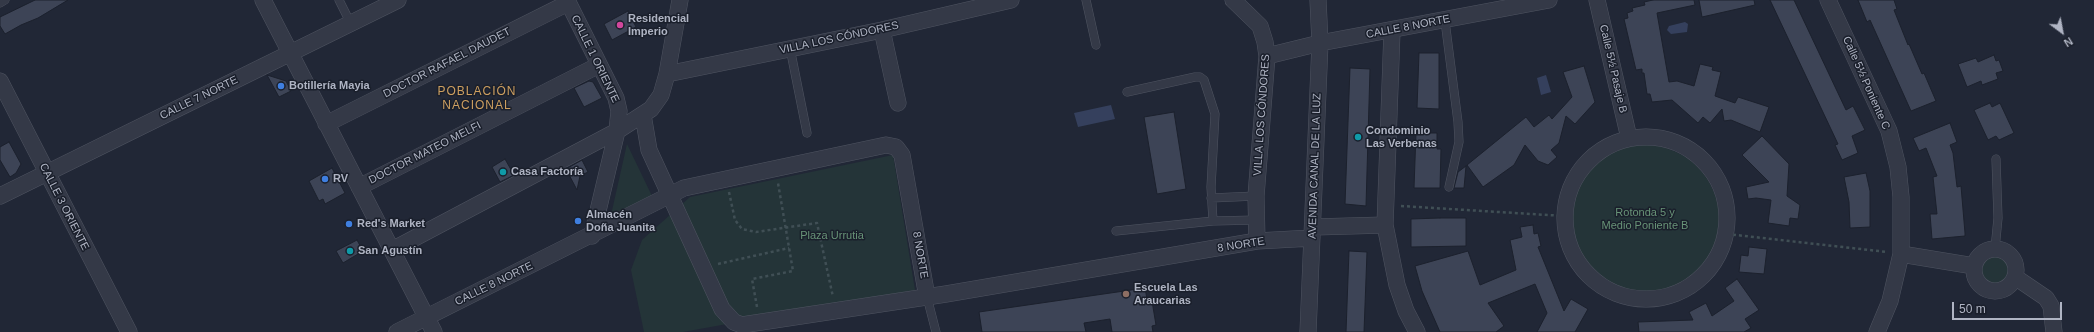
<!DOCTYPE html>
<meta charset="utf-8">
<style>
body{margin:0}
#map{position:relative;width:2094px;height:332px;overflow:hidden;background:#212736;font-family:Helvetica,sans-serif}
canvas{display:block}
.north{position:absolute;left:2042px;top:12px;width:40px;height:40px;-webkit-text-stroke:3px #1a1f2b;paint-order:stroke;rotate:148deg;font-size:11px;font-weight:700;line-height:16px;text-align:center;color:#afb4c3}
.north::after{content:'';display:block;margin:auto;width:14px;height:18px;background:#afb4c3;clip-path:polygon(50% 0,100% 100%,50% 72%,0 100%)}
.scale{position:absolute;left:1952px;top:302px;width:110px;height:18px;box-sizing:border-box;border:2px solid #afb4c3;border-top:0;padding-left:5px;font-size:12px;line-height:14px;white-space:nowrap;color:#afb4c3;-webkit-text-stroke:3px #1a1f2b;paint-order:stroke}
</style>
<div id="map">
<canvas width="2094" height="332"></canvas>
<div class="north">N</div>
<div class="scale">50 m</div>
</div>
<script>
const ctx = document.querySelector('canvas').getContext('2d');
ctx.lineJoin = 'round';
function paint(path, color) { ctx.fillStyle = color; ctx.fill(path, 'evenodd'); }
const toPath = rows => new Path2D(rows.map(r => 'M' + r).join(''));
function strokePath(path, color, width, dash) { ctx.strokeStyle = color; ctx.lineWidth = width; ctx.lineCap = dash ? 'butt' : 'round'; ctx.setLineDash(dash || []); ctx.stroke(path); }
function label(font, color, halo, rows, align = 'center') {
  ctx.font = font + ' Helvetica,sans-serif'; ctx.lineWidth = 3; ctx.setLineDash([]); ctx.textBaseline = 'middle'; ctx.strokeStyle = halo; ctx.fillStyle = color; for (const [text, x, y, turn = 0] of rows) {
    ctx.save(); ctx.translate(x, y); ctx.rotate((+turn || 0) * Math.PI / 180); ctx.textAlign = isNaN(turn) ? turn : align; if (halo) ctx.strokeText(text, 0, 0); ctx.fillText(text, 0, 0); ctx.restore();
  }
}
paint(toPath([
 [627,144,652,196,611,215],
 '1571 219a74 74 0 1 1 148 0a74 74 0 1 1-148 0Z',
 [893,155,915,290,683,332,644,332,631,270,642,240,690,197],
 '1974 270a21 21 0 1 1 42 0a21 21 0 1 1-42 0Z'
]), '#243438');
paint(toPath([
 [1685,22,1688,24,1687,32,1671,34,1667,30,1669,26],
 [1546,75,1551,92,1541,95,1537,78],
 [1111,105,1115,119,1078,127,1074,113]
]), '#35405d');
const building = toPath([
 [35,0,68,0,38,18,21,25,5,34,0,26,0,17,35,0],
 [1653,0,1694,0,1695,5,1657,13,1669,82,1677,81,1694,86,1700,64,1713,67,1712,70,1721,72,1715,96,1735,103,1738,97,1769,107,1760,132,1731,120,1724,121,1722,109,1710,123,1703,117,1698,123,1672,100,1652,102,1650,94,1647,94,1644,73,1642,73,1642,69,1636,70,1624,19,1628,18,1627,13,1633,11,1632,8,1645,5,1644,2,1653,0],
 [1699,0,1754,0,1755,5,1702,17,1699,0],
 [1770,0,1794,0,1846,110,1853,106,1865,130,1852,136,1858,153,1842,160,1835,145,1838,144,1770,0],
 [1858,0,1894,0,1897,9,1894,10,1908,45,1909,44,1922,74,1924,73,1936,101,1911,111,1870,20,1867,22,1858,0],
 [628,11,636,27,612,40,604,24,628,11],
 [1419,53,1439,53,1439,109,1417,108,1419,53],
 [1994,55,1996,61,1999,60,2003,71,1996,73,1998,79,1982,85,1981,81,1967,87,1958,64,1976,58,1978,62,1994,55],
 [1584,66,1595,102,1575,124,1566,116,1559,143,1551,150,1557,157,1548,165,1538,161,1525,145,1514,165,1483,187,1467,165,1526,117,1534,127,1549,115,1552,119,1572,97,1563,72,1584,66],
 [1350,68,1370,69,1366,206,1345,204,1350,68],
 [267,75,286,81,291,91,279,97,267,75],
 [589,81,593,82,602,98,584,107,574,88,589,81],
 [1990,103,1992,107,2000,103,2014,133,1999,140,1996,136,1988,140,1974,110,1990,103],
 [1174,112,1186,189,1157,194,1144,117,1174,112],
 [1950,123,1957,142,1950,145,1953,153,1957,187,1961,186,1965,233,1965,236,1932,239,1930,214,1937,214,1933,177,1937,176,1926,148,1919,151,1913,138,1950,123],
 [1416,133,1437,133,1437,149,1441,149,1440,188,1414,188,1416,133],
 [1762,136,1789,164,1787,196,1800,205,1798,219,1790,218,1789,226,1768,223,1771,200,1756,198,1748,199,1746,187,1769,182,1742,155,1762,136],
 [9,142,21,164,16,173,10,177,0,160,0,147,9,142],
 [505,159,514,175,500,182,492,167,505,159],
 [582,160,588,172,580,176,577,190,566,169,582,160],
 [1466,166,1464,188,1454,188,1458,172,1466,166],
 [332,168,345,193,325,204,323,199,319,201,309,181,332,168],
 [1866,173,1870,191,1870,227,1850,228,1849,202,1844,177,1866,173],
 [1440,218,1466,218,1466,246,1411,247,1411,219,1440,218],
 [1533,225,1534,234,1538,233,1541,246,1538,247,1564,311,1571,299,1588,309,1575,332,1537,332,1547,313,1535,284,1488,303,1504,326,1496,332,1440,332,1422,291,1415,266,1468,251,1480,285,1516,270,1510,240,1522,237,1520,227,1533,225],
 [357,240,363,251,343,263,336,251,357,240],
 [1749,247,1767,249,1764,274,1739,272,1741,255,1748,256,1749,247],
 [1349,251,1367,252,1364,332,1346,332,1349,251],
 [1737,279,1759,310,1745,319,1751,328,1744,332,1639,332,1638,322,1693,320,1689,312,1706,303,1712,316,1734,301,1725,288,1737,279],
 [1145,288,1147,299,1148,301,1152,301,1156,325,1152,326,1153,332,1112,332,1110,319,1084,323,1086,332,982,332,979,312,1145,288]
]);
paint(building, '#3d4456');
strokePath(building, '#1c212d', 1);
const service = toPath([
 [339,0,351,24],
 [1086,0,1096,45],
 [0,3,5,0],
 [1445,21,1458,122,1459,142,1449,187],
 [790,48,807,133],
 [1127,92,1195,77,1200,77,1204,80,1215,114,1211,187,1213,221],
 [1211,198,1256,196],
 [1116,231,1213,221,1256,220],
 [1995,249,1998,218,1996,159],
 [927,297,936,332]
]);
const minor = toPath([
 [263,0,434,332],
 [567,0,616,98,619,111,617,131,592,236],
 [1233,0,1260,26,1265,42,1267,56,1256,196,1257,241],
 [1597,0,1629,138],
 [1828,0,1889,131,1898,167,1901,197,1901,254,1890,301,1877,332],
 [882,30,898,103],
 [1392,31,1385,225,1397,285,1406,311,1417,332],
 [1267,56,1320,43,1549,0],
 [667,74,882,30,1011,0],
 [0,81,129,332],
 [643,115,649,150,722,309,734,322,742,325,946,294,1257,241,1312,238],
 [326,124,568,3],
 '1565 218a81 81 0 1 1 162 0a81 81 0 1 1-162 0Z',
 [359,187,599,65],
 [0,196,398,0],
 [1314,227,1385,225],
 '1974 270a21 21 0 1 1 42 0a21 21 0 1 1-42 0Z',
 [392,250,617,131,651,109,661,95,667,74,680,0],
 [1901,254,1974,266],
 [2015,277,2046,298,2051,306,2054,332],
 [397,332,684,188,886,145,896,147,902,155,927,297],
 [1308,332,1320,43,1318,0]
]);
strokePath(service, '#4f5461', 9);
strokePath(minor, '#4f5461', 17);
strokePath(toPath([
 [729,192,735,220,742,229,756,232,817,223,833,297],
 [1401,206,1564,216],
 [1727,234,1887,252],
 [718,264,789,248],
 [757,307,752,279,793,271,778,183]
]), '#404f55', 2.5, [3, 3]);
strokePath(service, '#343947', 8);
strokePath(minor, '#343947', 16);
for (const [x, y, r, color] of [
 [620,25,4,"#d1479c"],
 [281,86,4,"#3f7fe0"],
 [1358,137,4,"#0f9aa8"],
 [503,172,4,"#0f9aa8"],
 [325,179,4,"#3f7fe0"],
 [578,221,4,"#3f7fe0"],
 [349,224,4,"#3f7fe0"],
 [350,251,4,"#0f9aa8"],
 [1126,294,4,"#8d6e63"]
]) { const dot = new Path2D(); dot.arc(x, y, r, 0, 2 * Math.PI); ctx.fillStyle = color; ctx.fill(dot); strokePath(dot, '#1a1f2b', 1.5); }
label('bold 11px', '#afb4c3', '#1a1f2b', [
 ["Residencial",628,19],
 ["Imperio",628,32],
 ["Botillería Mayia",289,86],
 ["Condominio",1366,131],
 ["Las Verbenas",1366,144],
 ["Casa Factoría",511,172],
 ["RV",333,179],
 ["Almacén",586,215],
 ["Doña Juanita",586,228],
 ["Red's Market",357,224],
 ["San Agustín",358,251],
 ["Escuela Las",1134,288],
 ["Araucarias",1134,301]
], 'left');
label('11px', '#afb4c3', '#1a1f2b', [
 ["CALLE 8 NORTE",1408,27,-11],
 ["VILLA LOS CÓNDORES",839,38,-12],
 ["CALLE 1 ORIENTE",595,59,64],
 ["DOCTOR RAFAEL DAUDET",447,63,-27],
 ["Calle 5½ Pasaje B",1613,69,77],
 ["Calle 5½ Poniente C",1866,83,66],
 ["CALLE 7 NORTE",199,98,-26],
 ["VILLA LOS CÓNDORES",1262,115,-86],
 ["DOCTOR MATEO MELFI",425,153,-27],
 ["AVENIDA CANAL DE LA LUZ",1315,166,-88],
 ["CALLE 3 ORIENTE",64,207,63],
 ["8 NORTE",1241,245,-9],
 ["8 NORTE",920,255,80],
 ["CALLE 8 NORTE",494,284,-26]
]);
label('11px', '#689377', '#1a1f2b', [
 ["Rotonda 5 y",1645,213],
 ["Medio Poniente B",1645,226],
 ["Plaza Urrutia",832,236]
]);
ctx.letterSpacing = '1px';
label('12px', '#cd9f60', '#1a1f2b', [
 ["POBLACIÓN",477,92],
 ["NACIONAL",477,106]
]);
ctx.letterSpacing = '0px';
</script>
